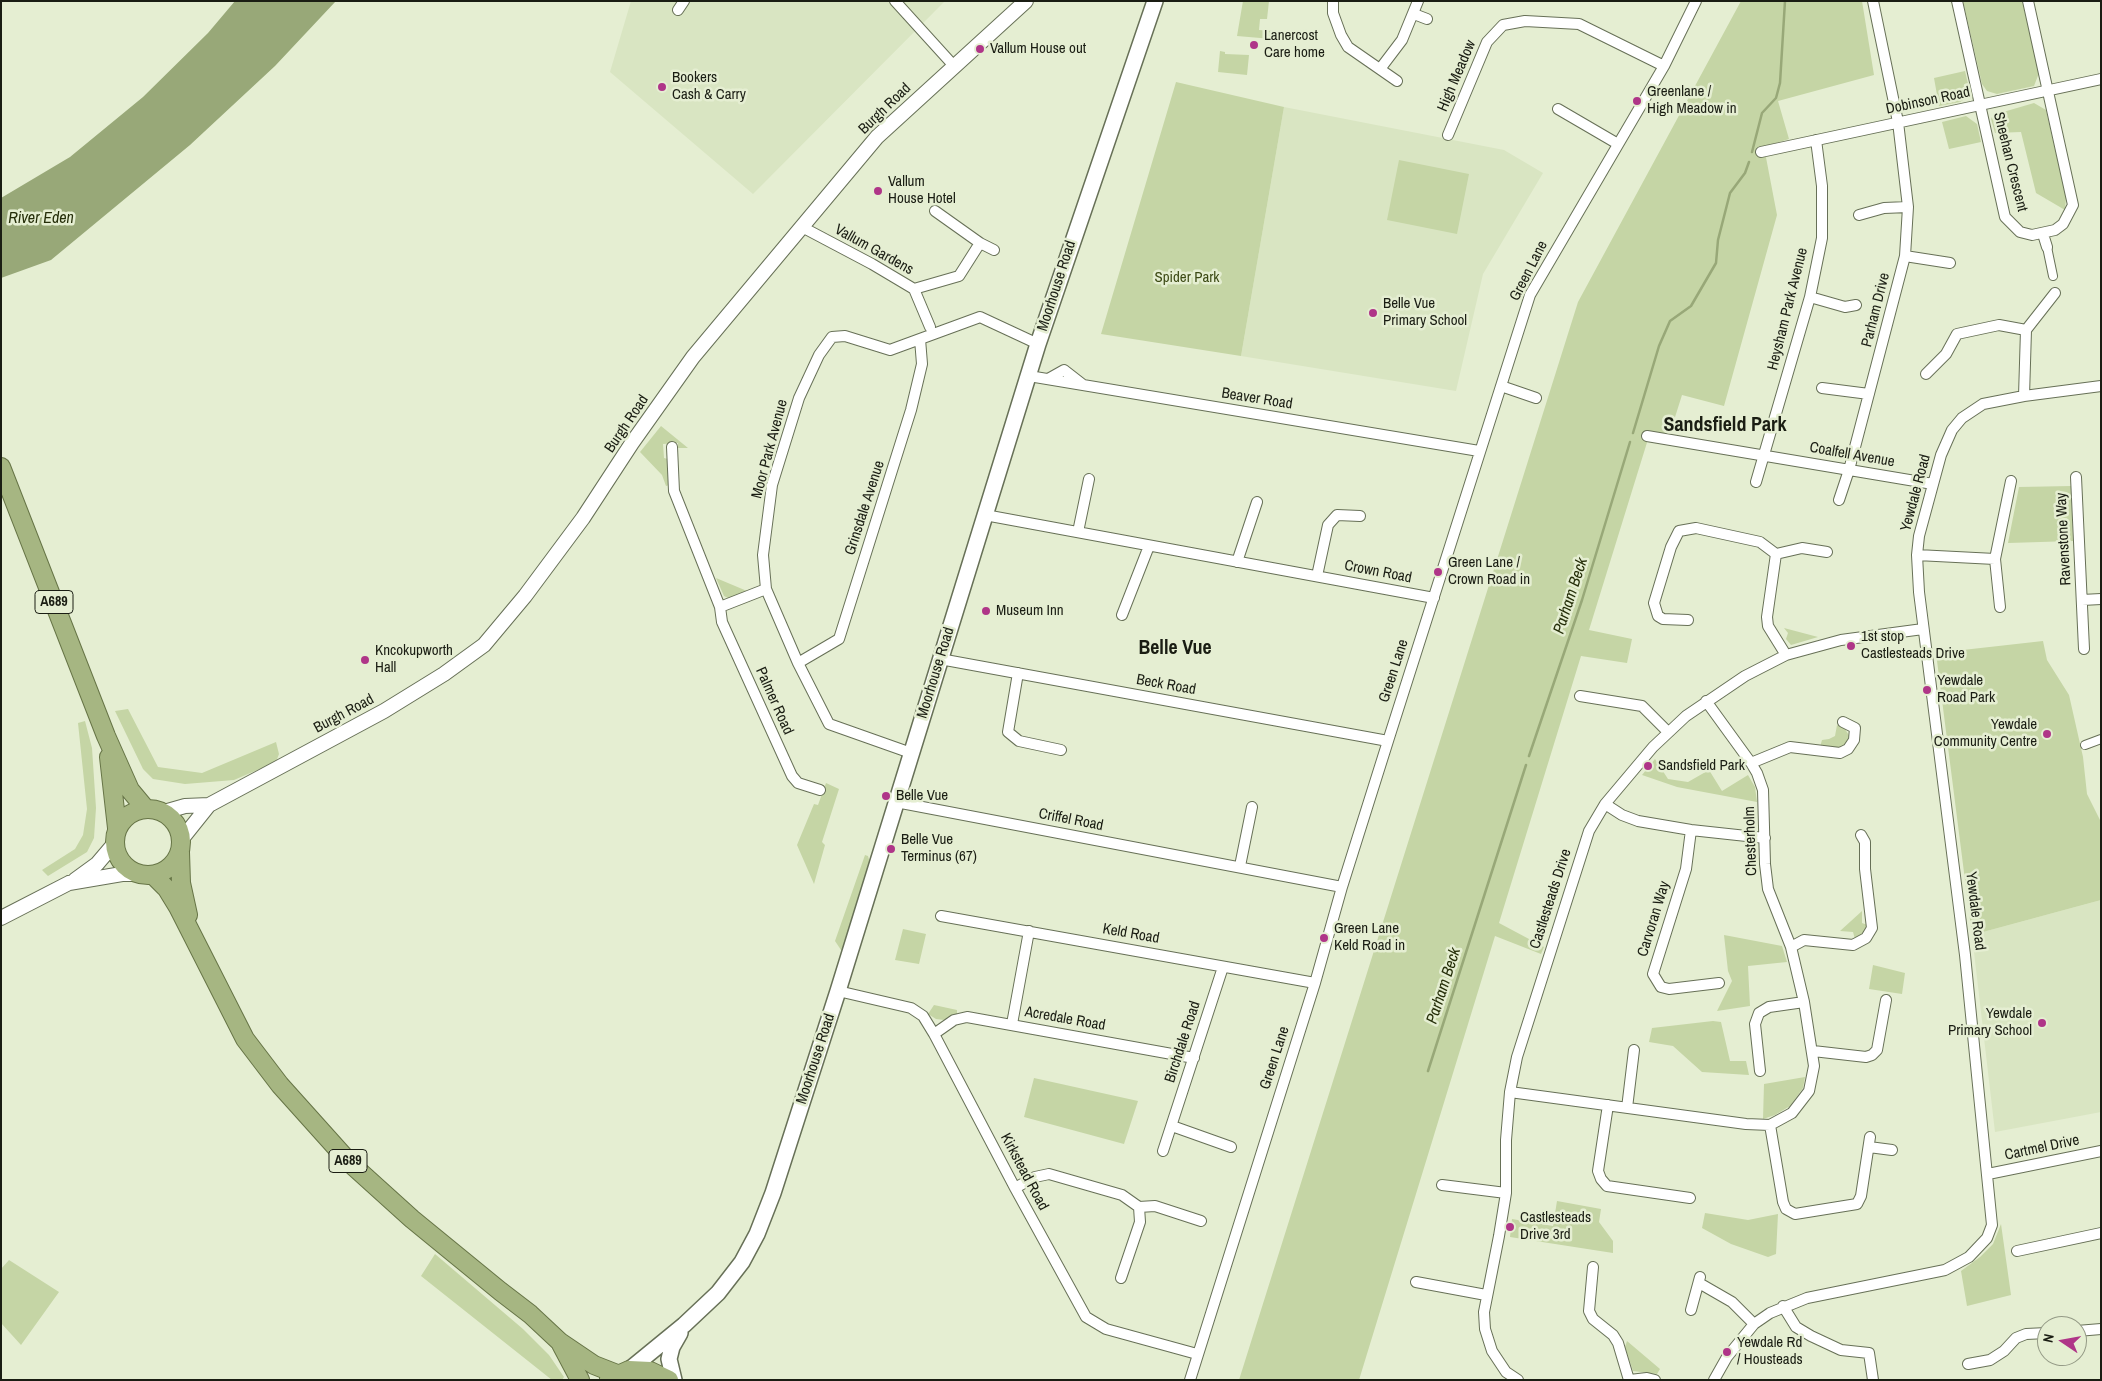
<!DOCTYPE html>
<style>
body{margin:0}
#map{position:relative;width:2102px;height:1381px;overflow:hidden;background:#e5eed2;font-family:"Archivo Narrow",sans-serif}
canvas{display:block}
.frame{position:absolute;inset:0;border:2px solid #1a1d13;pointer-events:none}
.north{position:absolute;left:2037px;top:1316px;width:50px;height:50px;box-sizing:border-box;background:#e5eed2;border:1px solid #949a86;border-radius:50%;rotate:282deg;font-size:14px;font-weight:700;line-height:20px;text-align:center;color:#1a1d13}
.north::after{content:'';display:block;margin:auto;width:18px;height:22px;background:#af3588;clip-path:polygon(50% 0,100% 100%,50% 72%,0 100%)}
</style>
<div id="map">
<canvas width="2102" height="1381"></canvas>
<div class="frame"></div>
<div class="north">N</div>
</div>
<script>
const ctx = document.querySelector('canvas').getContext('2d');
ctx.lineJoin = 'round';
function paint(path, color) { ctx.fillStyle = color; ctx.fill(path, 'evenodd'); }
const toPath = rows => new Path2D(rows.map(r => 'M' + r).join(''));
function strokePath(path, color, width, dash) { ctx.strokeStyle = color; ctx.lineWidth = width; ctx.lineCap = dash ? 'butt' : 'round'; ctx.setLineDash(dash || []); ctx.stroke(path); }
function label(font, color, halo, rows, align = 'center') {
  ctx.font = font + ' "Archivo Narrow",sans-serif'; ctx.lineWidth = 5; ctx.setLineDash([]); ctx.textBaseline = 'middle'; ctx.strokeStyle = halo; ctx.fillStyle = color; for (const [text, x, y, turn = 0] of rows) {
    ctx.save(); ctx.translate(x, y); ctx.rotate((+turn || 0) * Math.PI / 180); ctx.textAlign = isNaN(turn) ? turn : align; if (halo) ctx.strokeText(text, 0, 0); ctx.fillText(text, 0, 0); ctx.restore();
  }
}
paint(toPath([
 [631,1,945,1,753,194,610,72],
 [1284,107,1504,150,1543,173,1483,274,1456,391,1241,356],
 [2101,900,2101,1112,1995,1132,1972,935]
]), '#d9e5c2');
paint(toPath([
 [1243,1,1269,1,1267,19,1260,19,1259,30,1273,31,1272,39,1237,36],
 [1741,1,1862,1,1874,75,1778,101,1789,139,1764,147,1777,215,1724,406,1682,395,1670,433,1649,436,1589,630,1632,639,1627,663,1581,656,1499,923,1544,947,1541,954,1495,936,1359,1380,1239,1380,1578,302],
 [1963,1,2022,1,2039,73,2034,86,1997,94,1987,91,1982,84],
 [1220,51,1225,52,1225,54,1249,55,1247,75,1218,72],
 [1965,71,1969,88,1965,99,1960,102,1939,106,1934,78],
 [1176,82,1284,107,1241,356,1101,334],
 [2034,103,2046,110,2066,198,2065,210,2036,193,2021,132,1995,133,1991,119,1993,115],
 [1966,116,1977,124,1981,142,1949,149,1942,122],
 [1399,160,1469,174,1457,234,1387,220],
 [661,426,688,448,678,448,678,443,663,444,664,458,668,459,670,485,666,486,662,475,640,452],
 [2071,486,2073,541,2008,543,2019,487],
 [716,578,747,591,734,598,728,598,724,596],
 [1784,628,1818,637,1791,645,1786,639,1788,633],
 [2043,641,2047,660,2069,695,2083,757,2087,794,2101,822,2101,900,1972,935,1936,653],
 [128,709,158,767,202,773,276,742,279,754,276,762,234,780,185,784,153,779,143,769,115,711],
 [85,721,92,748,96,808,94,838,87,852,48,876,42,870,75,849,83,835,87,809,78,723],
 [1837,725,1845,729,1850,737,1847,745,1840,749,1820,747,1822,740,1829,739,1835,736],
 [1655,759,1668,779,1688,782,1709,770,1722,791,1748,775,1755,787,1757,802,1677,787,1642,775],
 [826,783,839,789,822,842,825,845,814,884,797,845,814,804,818,805],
 [865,855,868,856,870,863,843,953,835,941],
 [1862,911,1862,923,1870,926,1864,935,1855,939,1853,932,1840,931],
 [903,929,926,934,919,964,895,960],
 [1724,935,1782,946,1787,962,1748,966,1750,1006,1717,1011,1732,981,1728,971],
 [1873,965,1905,973,1902,994,1869,989],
 [934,1005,957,1010,957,1014,944,1020,936,1019,928,1014],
 [1713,1021,1721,1022,1730,1061,1746,1061,1749,1075,1702,1072,1673,1046,1649,1042,1652,1028],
 [1805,1077,1803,1088,1790,1106,1775,1115,1763,1119,1764,1084],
 [1034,1078,1138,1101,1124,1144,1024,1117],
 [1557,1201,1601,1209,1599,1222,1613,1241,1613,1253,1510,1237,1512,1219,1553,1226],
 [1705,1213,1748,1220,1778,1214,1776,1254,1768,1257,1731,1244,1702,1228],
 [2001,1224,2011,1295,1967,1306,1961,1271,1980,1257,1993,1244],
 [435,1254,523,1329,549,1355,564,1377,562,1380,552,1380,421,1276],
 [9,1260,59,1292,21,1345,1,1323,1,1269],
 [1627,1341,1660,1369,1657,1374,1633,1371,1625,1347]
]), '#c5d5a5');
paint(toPath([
 [235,1,336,1,275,66,190,145,51,260,1,278,1,198,70,157,143,97,208,33]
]), '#98a878');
strokePath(toPath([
 [1752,152,1762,113,1776,98,1780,83,1785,1],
 [1633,433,1659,346,1670,321,1691,306,1716,263,1718,240,1730,193,1745,173,1749,162],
 [1529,756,1582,600,1630,442],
 [1428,1071,1526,765]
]), '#98a878', 2.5);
const pedestrian = toPath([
 [2047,247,2053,276],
 [2085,745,2101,739]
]);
const minor = toPath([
 [895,1,954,66],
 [1333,1,1333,13,1341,35,1348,47,1397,81],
 [1957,1,2005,217,2020,232,2032,235,2055,230,2063,224,2073,205,2028,1],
 [678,10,684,1],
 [1414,14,1427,19],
 [1380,69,1402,40,1418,1],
 [1558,109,1618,144],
 [1448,135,1487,42,1503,25,1525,21,1579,24,1664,66],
 [1761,152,2101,79],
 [1859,215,1884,208,1908,207],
 [802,227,872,264,914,289,959,276,980,243,935,211],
 [2043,234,2047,247],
 [980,243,994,250],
 [1905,256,1950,263],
 [914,289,930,327],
 [1810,297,1845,307,1856,305],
 [1926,374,1946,354,1957,334,1999,325,2026,330,2055,293],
 [1029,376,1479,451],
 [1048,379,1064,370,1082,384],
 [1501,386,1536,398],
 [1822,388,1869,394],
 [2024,396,2026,330],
 [1647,436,1933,484],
 [672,447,674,491,720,607],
 [2076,477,2084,649],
 [1756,482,1810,297,1822,238,1822,186,1816,140],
 [1839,500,1849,470,1905,256,1908,207,1898,122,1873,1],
 [985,515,1434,598],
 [1078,532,1089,479],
 [1776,554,1802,548,1827,552],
 [1917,555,1995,559],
 [1237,562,1257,502],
 [1317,576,1328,525,1337,515,1360,516],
 [766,589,720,607,722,622,792,776,798,783,820,790],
 [2082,600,2101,599],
 [2000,607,1995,559,2011,481],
 [1122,615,1149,546],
 [1688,620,1663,619,1658,616,1654,603,1671,547,1679,531,1696,528,1760,542,1776,554,1767,617,1768,626,1786,655],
 [940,659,1388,741],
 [798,663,839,639,911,410,922,364,920,339],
 [1018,673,1008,732,1019,741,1061,750],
 [1580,696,1642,706,1668,732],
 [911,753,829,724,798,663,766,589,763,555,772,485,799,398,819,355,832,337,845,336,890,350,980,317,1038,344],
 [1751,763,1790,747,1840,753,1848,749,1854,740,1855,728,1843,722],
 [896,802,1342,887],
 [1605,804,1622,815,1638,821,1691,830,1765,838],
 [1691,830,1686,869,1653,974,1661,987,1669,989,1719,983],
 [1240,866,1252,807],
 [941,916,1315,983],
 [1791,947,1804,940,1853,945,1866,938,1872,928,1865,869,1865,842,1861,835],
 [838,991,911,1008,923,1016,934,1034,1015,1188,1086,1317,1106,1329,1197,1354],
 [1012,1024,1029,931],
 [934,1034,954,1020,967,1017,1194,1058],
 [1813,1051,1866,1057,1872,1055,1877,1050,1886,1000],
 [1760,1071,1755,1024,1759,1013,1769,1007,1804,1002],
 [1510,1092,1746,1124,1770,1125,1792,1113,1809,1091,1814,1066,1804,1002,1791,947,1768,889,1765,864,1763,790,1757,773,1751,763,1706,701],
 [1608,1105,1598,1171,1601,1179,1607,1186,1690,1198],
 [1627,1108,1634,1050],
 [1770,1125,1783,1202,1786,1209,1795,1214,1857,1204,1861,1196,1870,1137],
 [1172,1126,1231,1147],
 [1869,1147,1892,1150],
 [1163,1151,1223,967],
 [1988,1174,2101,1151],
 [1442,1185,1506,1193],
 [1015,1188,1035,1177,1049,1174,1122,1195,1139,1207,1140,1222,1121,1278],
 [1139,1207,1155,1206,1201,1221],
 [2017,1251,2101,1233],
 [1593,1267,1589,1311,1593,1319,1613,1335,1618,1343,1629,1380],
 [1416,1282,1486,1295],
 [1699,1283,1732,1302,1754,1324],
 [1783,1306,1796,1327,1811,1336,1841,1350,1869,1353,1873,1380],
 [1691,1310,1700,1277],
 [2077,1331,2101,1329],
 [1968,1364,1990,1360,2004,1351,2016,1338,2026,1334,2047,1333],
 [1190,1380,1315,983,1342,887,1388,741,1530,295,1664,66,1696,1],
 [1518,1380,1506,1372,1492,1351,1485,1329,1484,1312,1499,1236,1506,1193,1506,1140,1510,1092,1517,1057,1589,831,1605,804,1653,747,1686,716,1745,676,1786,655,1841,640,1923,629],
 [1630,1380,1647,1378,1655,1380],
 [1714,1380,1727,1357,1754,1324,1770,1313,1807,1298,1945,1270,1969,1257,1987,1238,1992,1225,1965,955,1919,592,1917,555,1919,536,1941,455,1952,430,1962,418,1983,404,2024,396,2101,386]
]);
const tertiary = toPath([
 [164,812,185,806,209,805],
 [181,840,209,805,384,711,444,674,484,645,525,596,583,518,632,443,693,357,877,137,1026,1],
 [75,880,97,864,114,844],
 [1,918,69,883,122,874,139,874]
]);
const secondary = toPath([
 [629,1370,684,1325,718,1293,742,1262,757,1234,773,1193,838,991,1038,344,1155,1],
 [674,1380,669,1359,672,1347,680,1333]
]);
const trunk = toPath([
 [1,467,106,736,130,790,145,808],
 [109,757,117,828],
 '115 842a33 33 0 1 1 66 0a33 33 0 1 1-66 0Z',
 [180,852,181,883,188,915],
 [153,875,167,889,178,907,245,1039,280,1085,350,1163,412,1219,500,1291,530,1314,560,1342,594,1365,617,1374],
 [561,1344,580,1380],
 [609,1379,629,1370,650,1371,669,1380]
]);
strokePath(pedestrian, '#677057', 10);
strokePath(minor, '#677057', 12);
strokePath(tertiary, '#677057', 16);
strokePath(secondary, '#677057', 18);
strokePath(trunk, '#667446', 20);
strokePath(pedestrian, '#fff', 8);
strokePath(minor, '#fff', 10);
strokePath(tertiary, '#fff', 14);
strokePath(secondary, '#fff', 15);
strokePath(trunk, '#a6b682', 18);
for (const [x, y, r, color] of [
 [1254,45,5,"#af3588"],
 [980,49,5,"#af3588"],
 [662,87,5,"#af3588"],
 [1637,101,5,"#af3588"],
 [878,191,5,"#af3588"],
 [1373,313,5,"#af3588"],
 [1438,572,5,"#af3588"],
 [986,611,5,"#af3588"],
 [1851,646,5,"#af3588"],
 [365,660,5,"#af3588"],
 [1927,690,5,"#af3588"],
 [2047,734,5,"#af3588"],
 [1648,766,5,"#af3588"],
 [886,796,5,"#af3588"],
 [891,849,5,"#af3588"],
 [1324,938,5,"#af3588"],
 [2042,1023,5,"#af3588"],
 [1510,1227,5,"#af3588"],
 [1727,1352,5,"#af3588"]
]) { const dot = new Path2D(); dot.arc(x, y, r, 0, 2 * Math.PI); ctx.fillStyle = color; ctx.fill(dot); strokePath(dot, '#e5eed2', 2); }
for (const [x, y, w] of [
 [54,602,38],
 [348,1161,38]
]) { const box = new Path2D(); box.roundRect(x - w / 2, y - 11.5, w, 23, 4); ctx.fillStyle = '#e5eed2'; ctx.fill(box); strokePath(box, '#1a1d13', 1); }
label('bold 14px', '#1a1d13', null, [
 ["A689",54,602],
 ["A689",348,1161]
]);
label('15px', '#1a1d13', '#e5eed2', [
 ["Lanercost",1264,36],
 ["Care home",1264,53],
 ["Vallum House out",990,49],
 ["Bookers",672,78],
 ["Cash & Carry",672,95],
 ["Greenlane /",1647,92],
 ["High Meadow in",1647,109],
 ["Vallum",888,182],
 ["House Hotel",888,199],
 ["Belle Vue",1383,304],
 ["Primary School",1383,321],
 ["Green Lane /",1448,563],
 ["Crown Road in",1448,580],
 ["Museum Inn",996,611],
 ["1st stop",1861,637],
 ["Castlesteads Drive",1861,654],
 ["Kncokupworth",375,651],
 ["Hall",375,668],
 ["Yewdale",1937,681],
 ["Road Park",1937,698],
 ["Yewdale",2037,725,"right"],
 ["Community Centre",2037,742,"right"],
 ["Sandsfield Park",1658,766],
 ["Belle Vue",896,796],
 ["Belle Vue",901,840],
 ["Terminus (67)",901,857],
 ["Green Lane",1334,929],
 ["Keld Road in",1334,946],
 ["Yewdale",2032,1014,"right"],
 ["Primary School",2032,1031,"right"],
 ["Castlesteads",1520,1218],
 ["Drive 3rd",1520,1235],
 ["Yewdale Rd",1737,1343],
 ["/ Housteads",1737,1360]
], 'left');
label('15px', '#1a1d13', '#e5eed2', [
 ["High Meadow",1457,76,-67],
 ["Dobinson Road",1928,101,-12],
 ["Burgh Road",885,109,-44],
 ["Sheehan Crescent",2010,162,76],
 ["Vallum Gardens",874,250,29],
 ["Green Lane",1529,271,-63],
 ["Moorhouse Road",1057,286,-72],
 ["Heysham Park Avenue",1788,309,-76],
 ["Parham Drive",1876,310,-76],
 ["Beaver Road",1257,399,9],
 ["Burgh Road",627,424,-56],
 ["Moor Park Avenue",770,449,-75],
 ["Coalfell Avenue",1852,455,10],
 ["Yewdale Road",1916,493,-75],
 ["Grinsdale Avenue",865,508,-72],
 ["Ravenstone Way",2064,539,-93],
 ["Crown Road",1378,572,11],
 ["Green Lane",1394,671,-72],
 ["Moorhouse Road",936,673,-73],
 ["Beck Road",1166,685,10],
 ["Palmer Road",774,701,66],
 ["Burgh Road",344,714,-28],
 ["Criffel Road",1071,820,11],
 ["Chesterholm",1751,841,-92],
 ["Castlesteads Drive",1551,899,-72],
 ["Yewdale Road",1975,911,83],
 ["Carvoran Way",1654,919,-73],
 ["Keld Road",1131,934,10],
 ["Acredale Road",1065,1019,10],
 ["Birchdale Road",1183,1042,-72],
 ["Green Lane",1275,1058,-72],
 ["Moorhouse Road",816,1059,-72],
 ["Cartmel Drive",2042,1148,-12],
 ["Kirkstead Road",1024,1172,62]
]);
label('15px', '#3c4a14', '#e5eed2', [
 ["Spider Park",1187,278]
]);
label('italic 16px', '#252e09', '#e5eed2', [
 ["River Eden",41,219],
 ["Parham Beck",1571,596,-72],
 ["Parham Beck",1444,986,-72]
]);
label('bold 20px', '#1a1d13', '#e5eed2', [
 ["Sandsfield Park",1725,426],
 ["Belle Vue",1175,649]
]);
</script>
